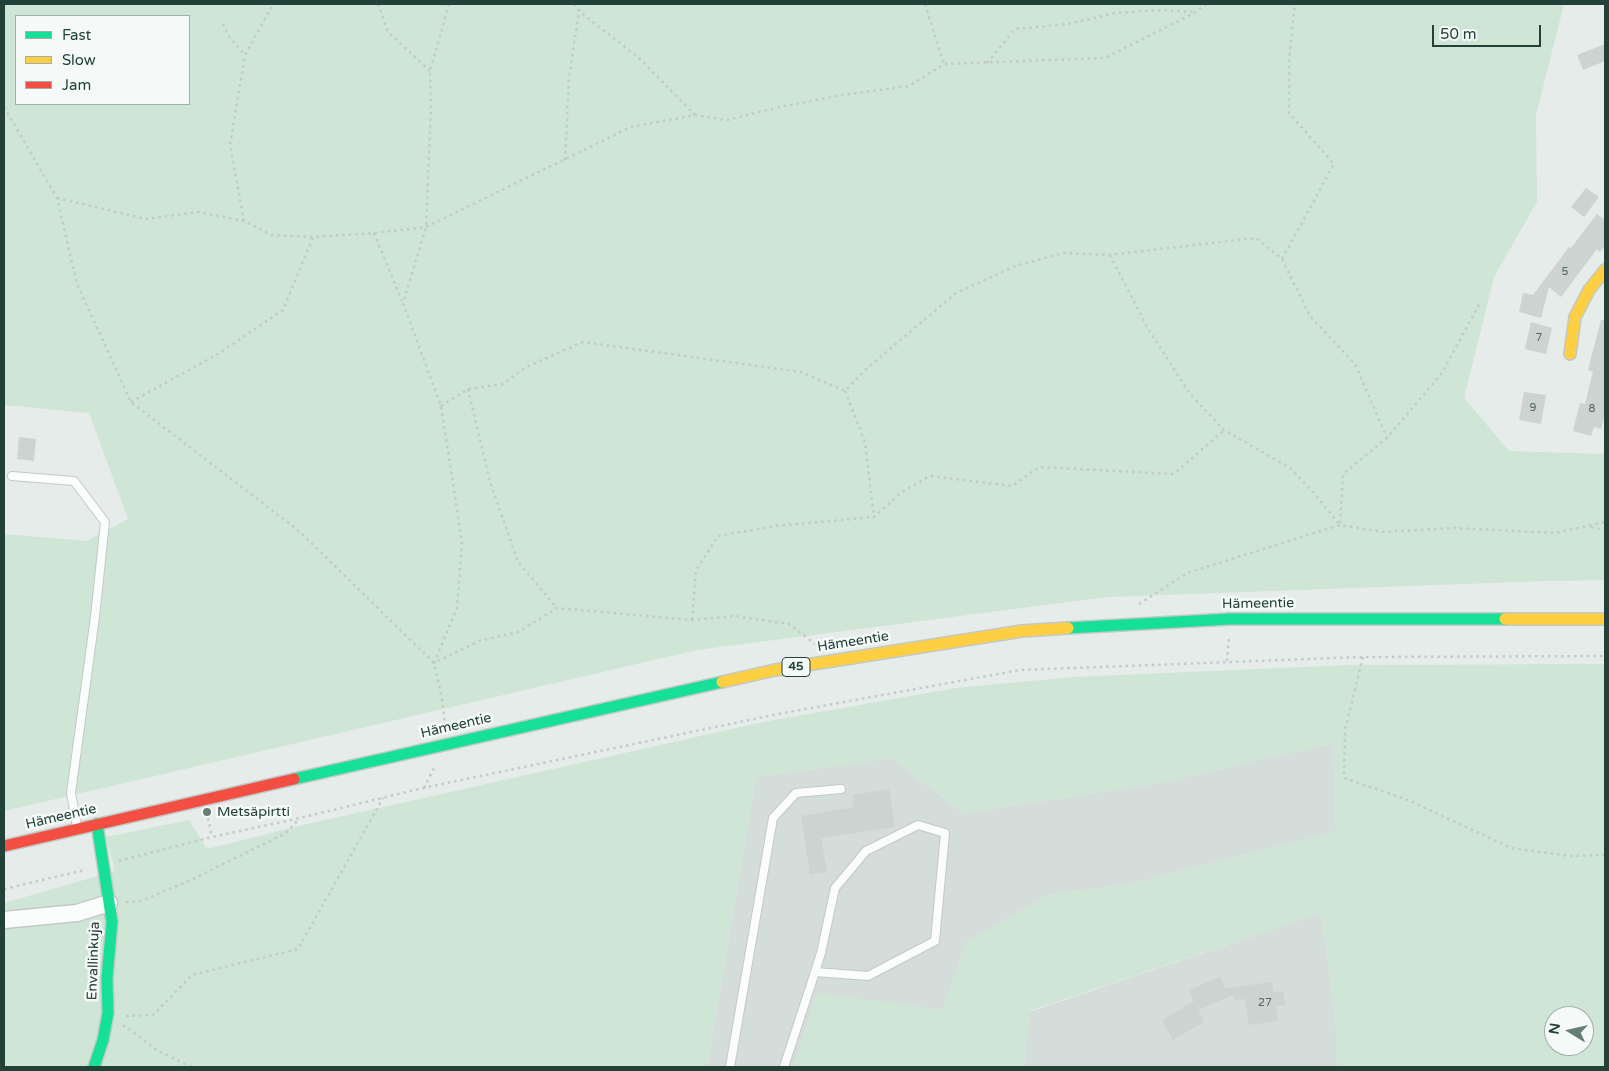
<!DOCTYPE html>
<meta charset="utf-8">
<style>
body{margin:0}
#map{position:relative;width:1609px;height:1071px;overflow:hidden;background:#e6ece9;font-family:"Varela Round",sans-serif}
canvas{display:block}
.frame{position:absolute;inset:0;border:5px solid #224139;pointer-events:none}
.legend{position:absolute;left:15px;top:15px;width:175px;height:90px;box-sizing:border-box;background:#f5faf8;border:1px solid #a1b0ac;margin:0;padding:6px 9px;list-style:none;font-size:15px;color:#224139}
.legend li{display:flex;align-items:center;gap:10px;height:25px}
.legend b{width:25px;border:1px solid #a1b0ac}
.north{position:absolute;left:1544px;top:1006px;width:50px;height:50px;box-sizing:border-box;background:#f5faf8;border:1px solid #a1b0ac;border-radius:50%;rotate:279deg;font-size:14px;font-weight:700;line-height:20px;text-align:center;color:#224139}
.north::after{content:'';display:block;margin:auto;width:18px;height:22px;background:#677d77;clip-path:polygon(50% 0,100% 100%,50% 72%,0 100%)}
.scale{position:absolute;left:1432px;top:25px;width:109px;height:22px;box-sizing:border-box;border:2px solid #224139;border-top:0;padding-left:6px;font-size:15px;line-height:18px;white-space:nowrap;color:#224139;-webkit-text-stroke:4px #f5faf8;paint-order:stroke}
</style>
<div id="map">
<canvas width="1609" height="1071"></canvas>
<div class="frame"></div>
<ul class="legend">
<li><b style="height:6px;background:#16e098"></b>Fast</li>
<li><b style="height:6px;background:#ffcf43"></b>Slow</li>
<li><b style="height:6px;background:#f24e42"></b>Jam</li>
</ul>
<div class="north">N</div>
<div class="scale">50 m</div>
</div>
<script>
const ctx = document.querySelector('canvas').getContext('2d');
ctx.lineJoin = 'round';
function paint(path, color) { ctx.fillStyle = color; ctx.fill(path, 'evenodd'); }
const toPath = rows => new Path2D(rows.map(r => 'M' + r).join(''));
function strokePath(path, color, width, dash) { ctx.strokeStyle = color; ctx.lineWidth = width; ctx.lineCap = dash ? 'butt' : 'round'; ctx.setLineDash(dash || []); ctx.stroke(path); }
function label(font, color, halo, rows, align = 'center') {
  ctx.font = font + ' "Varela Round",sans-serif'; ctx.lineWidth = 5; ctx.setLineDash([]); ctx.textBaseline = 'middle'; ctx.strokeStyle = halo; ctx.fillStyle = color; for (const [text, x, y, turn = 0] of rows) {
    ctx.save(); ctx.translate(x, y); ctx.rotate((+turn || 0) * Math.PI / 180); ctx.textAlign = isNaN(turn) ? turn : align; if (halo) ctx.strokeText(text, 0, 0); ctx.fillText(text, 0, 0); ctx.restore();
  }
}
paint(toPath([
 [1333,743,1336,831,1131,884,1048,895,966,943,943,1010,817,994,794,1067,707,1067,756,777,892,758,963,813,1159,783],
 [1321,913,1335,1013,1338,1067,1024,1067,1029,1012]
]), '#d4ddd9');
paint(toPath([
 [4,4,1564,4,1536,115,1537,202,1494,277,1464,398,1509,451,1605,454,1605,580,1547,581,1107,597,697,650,4,811,4,534,87,541,128,519,89,413,4,405],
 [16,16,189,16,189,104,16,104],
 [1605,664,1605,1067,1338,1067,1335,1013,1321,913,1029,1011,1024,1067,794,1067,817,993,943,1010,966,943,1048,895,1131,884,1336,831,1333,743,1159,783,963,813,892,758,756,777,707,1067,4,1067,4,903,115,871,106,837,189,820,207,849,303,825,763,722,956,688,1074,677,1348,665],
 [1554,1016,1584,1016,1584,1046,1554,1046]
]), '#cfe5d6');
paint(toPath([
 [1605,44,1605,61,1583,70,1577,55],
 [1586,188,1599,197,1584,217,1571,207],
 [1597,214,1605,220,1605,245,1600,252,1597,249,1561,297,1549,287,1541,318,1519,312,1523,293,1533,295,1569,247,1571,248],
 [1601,320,1605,320,1605,414,1601,429,1594,427,1591,436,1573,431,1580,403,1585,404,1593,372,1588,370],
 [1531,322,1552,328,1546,354,1525,349],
 [1524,392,1546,395,1541,424,1519,420],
 [19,437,36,439,34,461,17,459],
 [889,789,895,827,821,838,827,872,810,874,801,816,854,807,852,795],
 [1220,977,1225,988,1272,982,1273,992,1283,991,1285,1005,1276,1006,1278,1021,1249,1025,1245,999,1234,1000,1233,995,1198,1010,1204,1022,1173,1040,1162,1020,1194,1001,1189,990]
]), '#cdd3d1');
const lane = toPath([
 [12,476,74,481,105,522,95,617,71,793,77,827],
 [730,1067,773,818,796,793,841,789],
 [784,1067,815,972,821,953,835,888,866,851,918,825,945,833,935,941,868,976,815,972]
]);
const street = toPath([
 [4,920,77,913,109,903]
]);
const fast = toPath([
 [1068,628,1230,619,1505,619],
 [294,779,722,682],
 [94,1067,103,1040,108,1013,107,978,112,922,97,824]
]);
const slow = toPath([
 [1570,354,1575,317,1589,290,1605,270],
 [1505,619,1605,619],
 [722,682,775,670,1022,631,1068,628]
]);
const jam = toPath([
 [4,846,294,779]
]);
strokePath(lane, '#c3c9c6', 10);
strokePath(street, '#c3c9c6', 19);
strokePath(fast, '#c2c9c6', 14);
strokePath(slow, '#c2c9c6', 14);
strokePath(jam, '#c2c9c6', 14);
strokePath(toPath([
 [378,4,388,32,430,71],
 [449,4,430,71,431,108,426,227,403,303,441,406,462,542,457,608,434,663,479,641,518,632,557,608,692,620,734,616,789,624,815,644],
 [574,4,579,11,639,58,695,115],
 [925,4,944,64],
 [223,24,230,38,245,55],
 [987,63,1015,29,1068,24,1115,13,1160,10,1196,12],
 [4,107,57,198,77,284,131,402,299,531,434,663,442,698,445,724],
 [565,160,569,78,580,4],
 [57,198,146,219,198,212,244,221,272,235,313,237,374,233,426,227,631,127,695,115,727,120,775,108,842,95,909,86,944,64,1105,58,1196,12,1206,4],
 [244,221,230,145,245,55,273,4],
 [374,233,402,301],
 [1110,255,1147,327,1190,394,1224,430,1290,468,1313,492,1340,525,1343,474,1387,438,1442,373,1481,301],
 [1282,259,1334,164,1289,113,1289,60,1295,4],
 [468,389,490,482,518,562,557,608],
 [845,391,865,442,874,517],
 [131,402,218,354,283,310,313,237],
 [441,406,468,389,503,384,526,367,583,342,801,372,845,391,865,370,956,293,1015,266,1064,253,1109,255,1256,238,1282,259,1310,316,1355,364,1387,438],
 [1591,527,1605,530],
 [1139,604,1187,573,1340,525,1382,532,1454,528,1556,533,1605,522],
 [692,620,696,570,718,536,776,526,874,517,902,492,930,476,1012,486,1039,467,1174,474,1223,431],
 [1363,657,1345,730,1344,778,1408,800,1511,848,1569,856,1605,855],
 [1227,661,1229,638],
 [424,788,435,766],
 [208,818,212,837],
 [119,861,212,837,300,818,423,788,778,714,1020,670,1363,657,1605,656],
 [4,889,85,870],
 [126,902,141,901,191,880,286,833,299,819],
 [126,1016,153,1015,192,975,298,949,383,798],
 [123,1025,158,1051,192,1067]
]), '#c2cbc9', 2.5, [2.5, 4]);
strokePath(lane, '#fbfcfc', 8);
strokePath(street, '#fbfcfc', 16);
strokePath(fast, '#16e098', 11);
strokePath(slow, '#ffcf43', 11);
strokePath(jam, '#f24e42', 11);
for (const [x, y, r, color] of [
 [207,812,5,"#677d77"]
]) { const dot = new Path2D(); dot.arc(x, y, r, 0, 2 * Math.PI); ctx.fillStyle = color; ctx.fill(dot); strokePath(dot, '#f5faf8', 2); }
label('11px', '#4e6660', null, [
 ["5",1565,272],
 ["7",1539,338],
 ["9",1533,408],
 ["8",1592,409],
 ["27",1265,1003]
]);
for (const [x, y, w] of [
 [796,667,28]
]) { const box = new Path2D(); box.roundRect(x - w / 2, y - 9.5, w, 19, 4); ctx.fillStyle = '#f5faf8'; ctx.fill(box); strokePath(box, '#224139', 1); }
label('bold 12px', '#224139', null, [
 ["45",796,667]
]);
label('14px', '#224139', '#f5faf8', [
 ["Hämeentie",1258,604,-1],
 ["Hämeentie",853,642,-9],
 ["Hämeentie",456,726,-13],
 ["Hämeentie",61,817,-13],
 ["Envallinkuja",94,961,-88]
]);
label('14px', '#224139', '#f5faf8', [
 ["Metsäpirtti",217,812]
], 'left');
</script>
